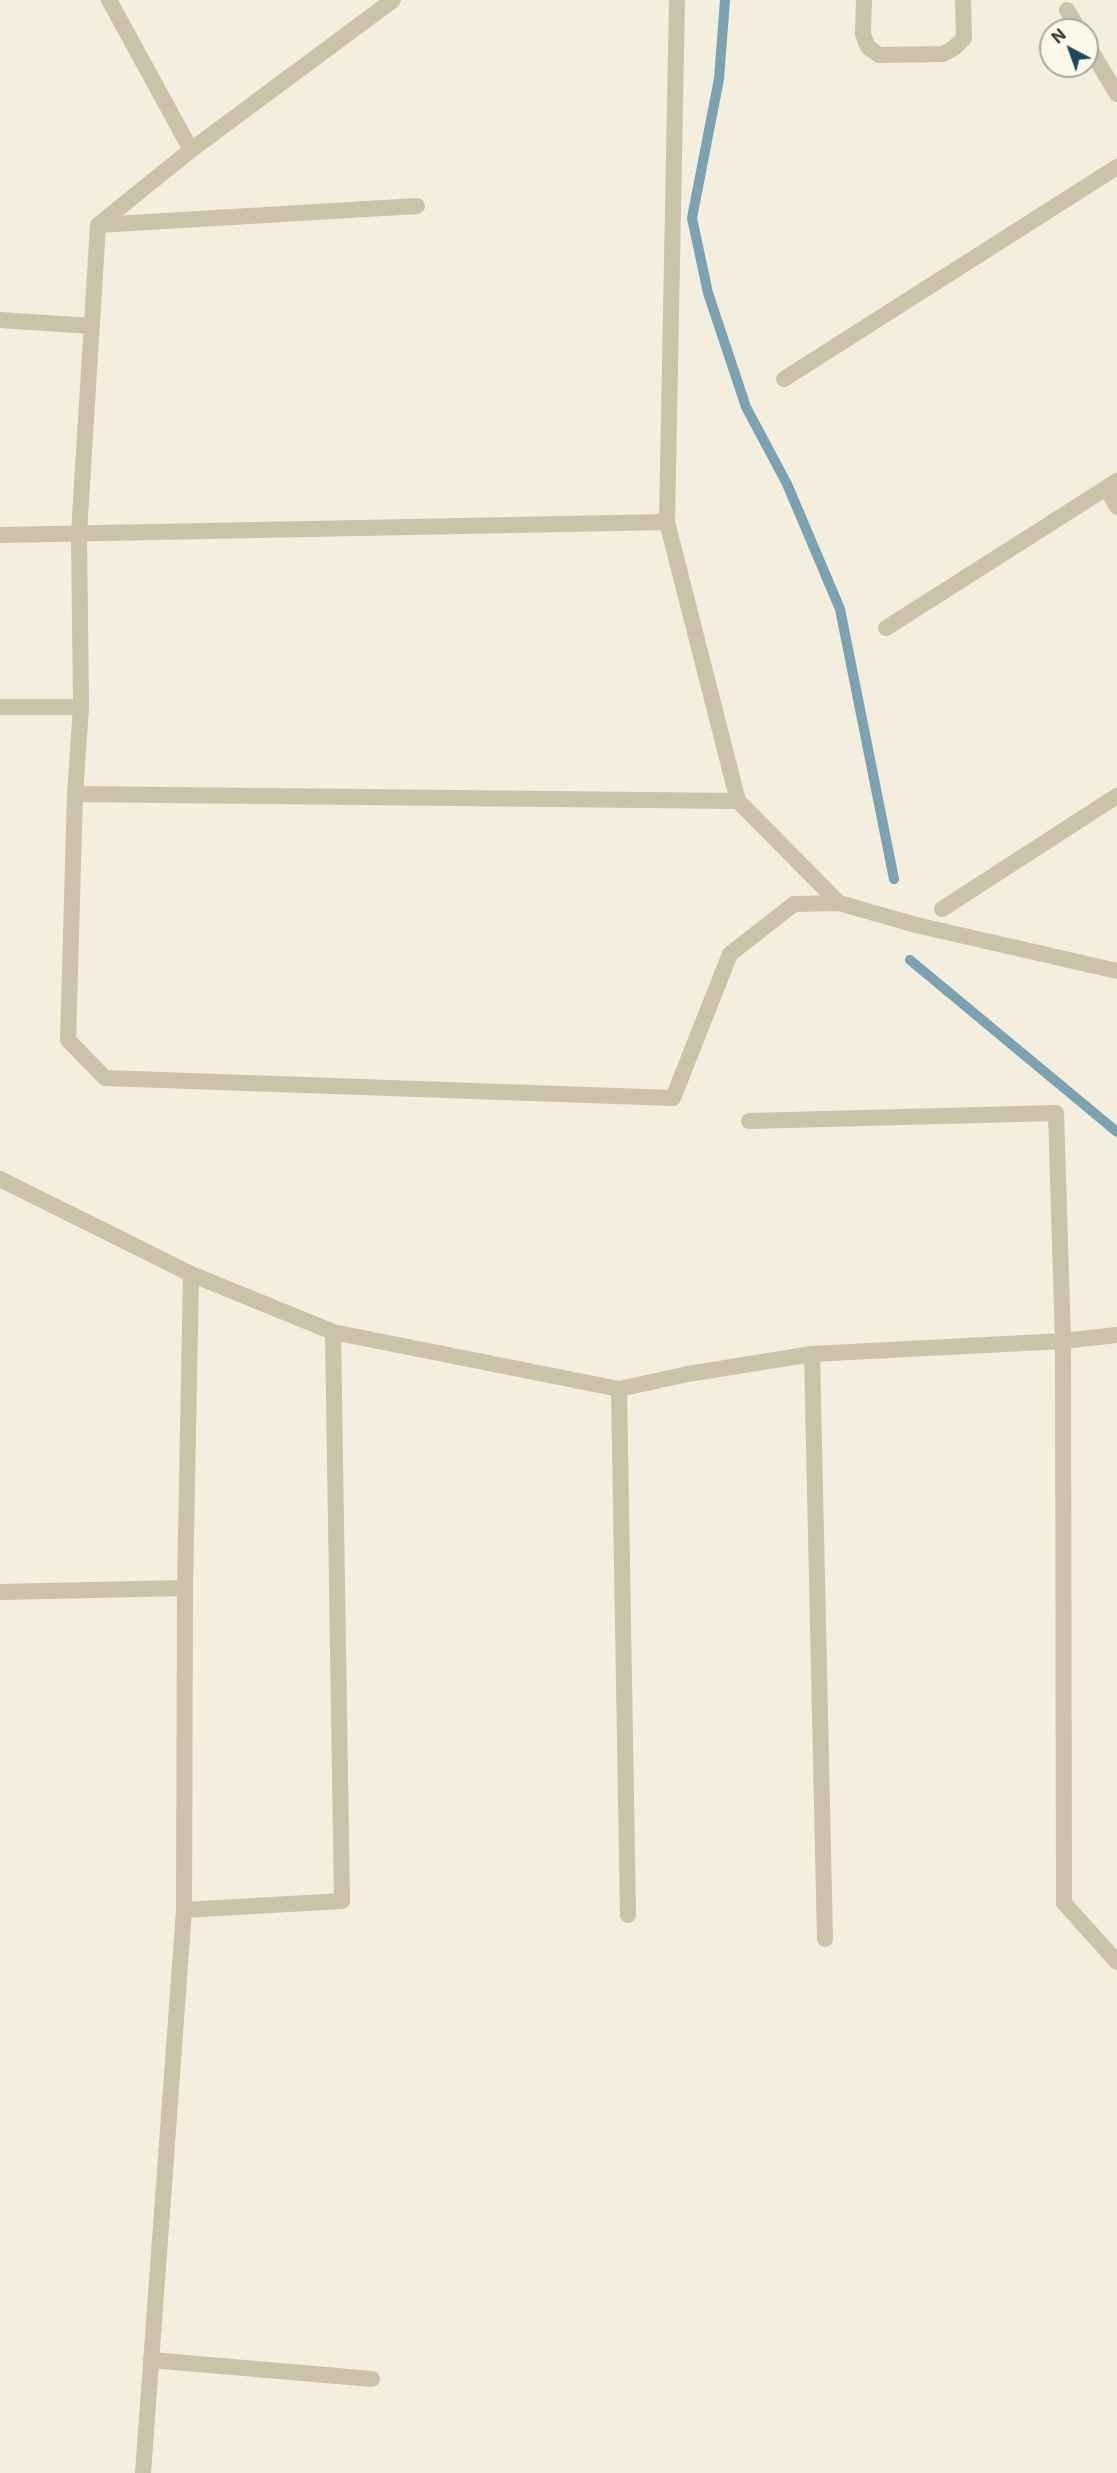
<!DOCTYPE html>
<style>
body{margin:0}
#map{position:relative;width:1117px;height:2473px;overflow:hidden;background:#f3eede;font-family:Inter,sans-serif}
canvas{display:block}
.north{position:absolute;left:1039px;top:18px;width:60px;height:60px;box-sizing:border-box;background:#faf7eb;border:2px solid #ada89d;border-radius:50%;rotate:319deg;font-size:16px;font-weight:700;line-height:24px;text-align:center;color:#393229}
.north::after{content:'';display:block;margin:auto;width:21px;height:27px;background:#1e485b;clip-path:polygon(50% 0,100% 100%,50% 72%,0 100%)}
</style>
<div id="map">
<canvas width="1117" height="2473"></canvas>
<div class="north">N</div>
</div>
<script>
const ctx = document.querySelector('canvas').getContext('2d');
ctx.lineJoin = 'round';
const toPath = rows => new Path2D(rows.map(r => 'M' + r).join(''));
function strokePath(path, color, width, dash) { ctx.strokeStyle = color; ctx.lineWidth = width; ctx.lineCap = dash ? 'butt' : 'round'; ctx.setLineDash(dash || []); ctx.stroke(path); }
strokePath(toPath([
 [725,0,719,79,692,218,708,293,746,407,787,484,840,609,894,879],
 [910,960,1117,1132]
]), '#7ca2b1', 10);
strokePath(toPath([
 [109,0,191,150],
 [393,0,191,150,98,225,79,533,81,707,75,794,68,1040,105,1078,673,1098,730,954,794,904,839,903,916,925,1117,971],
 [677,0,667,522,738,801,839,903],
 [864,0,863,34,868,47,879,55,943,54,954,48,964,38,963,0],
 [1067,10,1079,30],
 [1087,44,1117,94],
 [98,225,417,206],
 [0,320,92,326],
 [784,379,1117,167],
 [1106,488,1117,507],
 [0,535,667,522],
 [886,628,1117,481],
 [0,707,81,707],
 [75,794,738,801],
 [942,909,1117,796],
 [749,1121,1056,1113,1063,1341,1064,1903,1117,1962],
 [0,1179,191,1274,333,1332,619,1389],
 [812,1354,825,1939],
 [0,1592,185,1588],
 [184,1910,342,1901,333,1332],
 [628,1915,619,1389,688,1374,812,1354,1063,1341,1117,1335],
 [151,2360,372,2379],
 [143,2473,184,1910,185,1588,191,1274]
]), '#ccc1a9', 16);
</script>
